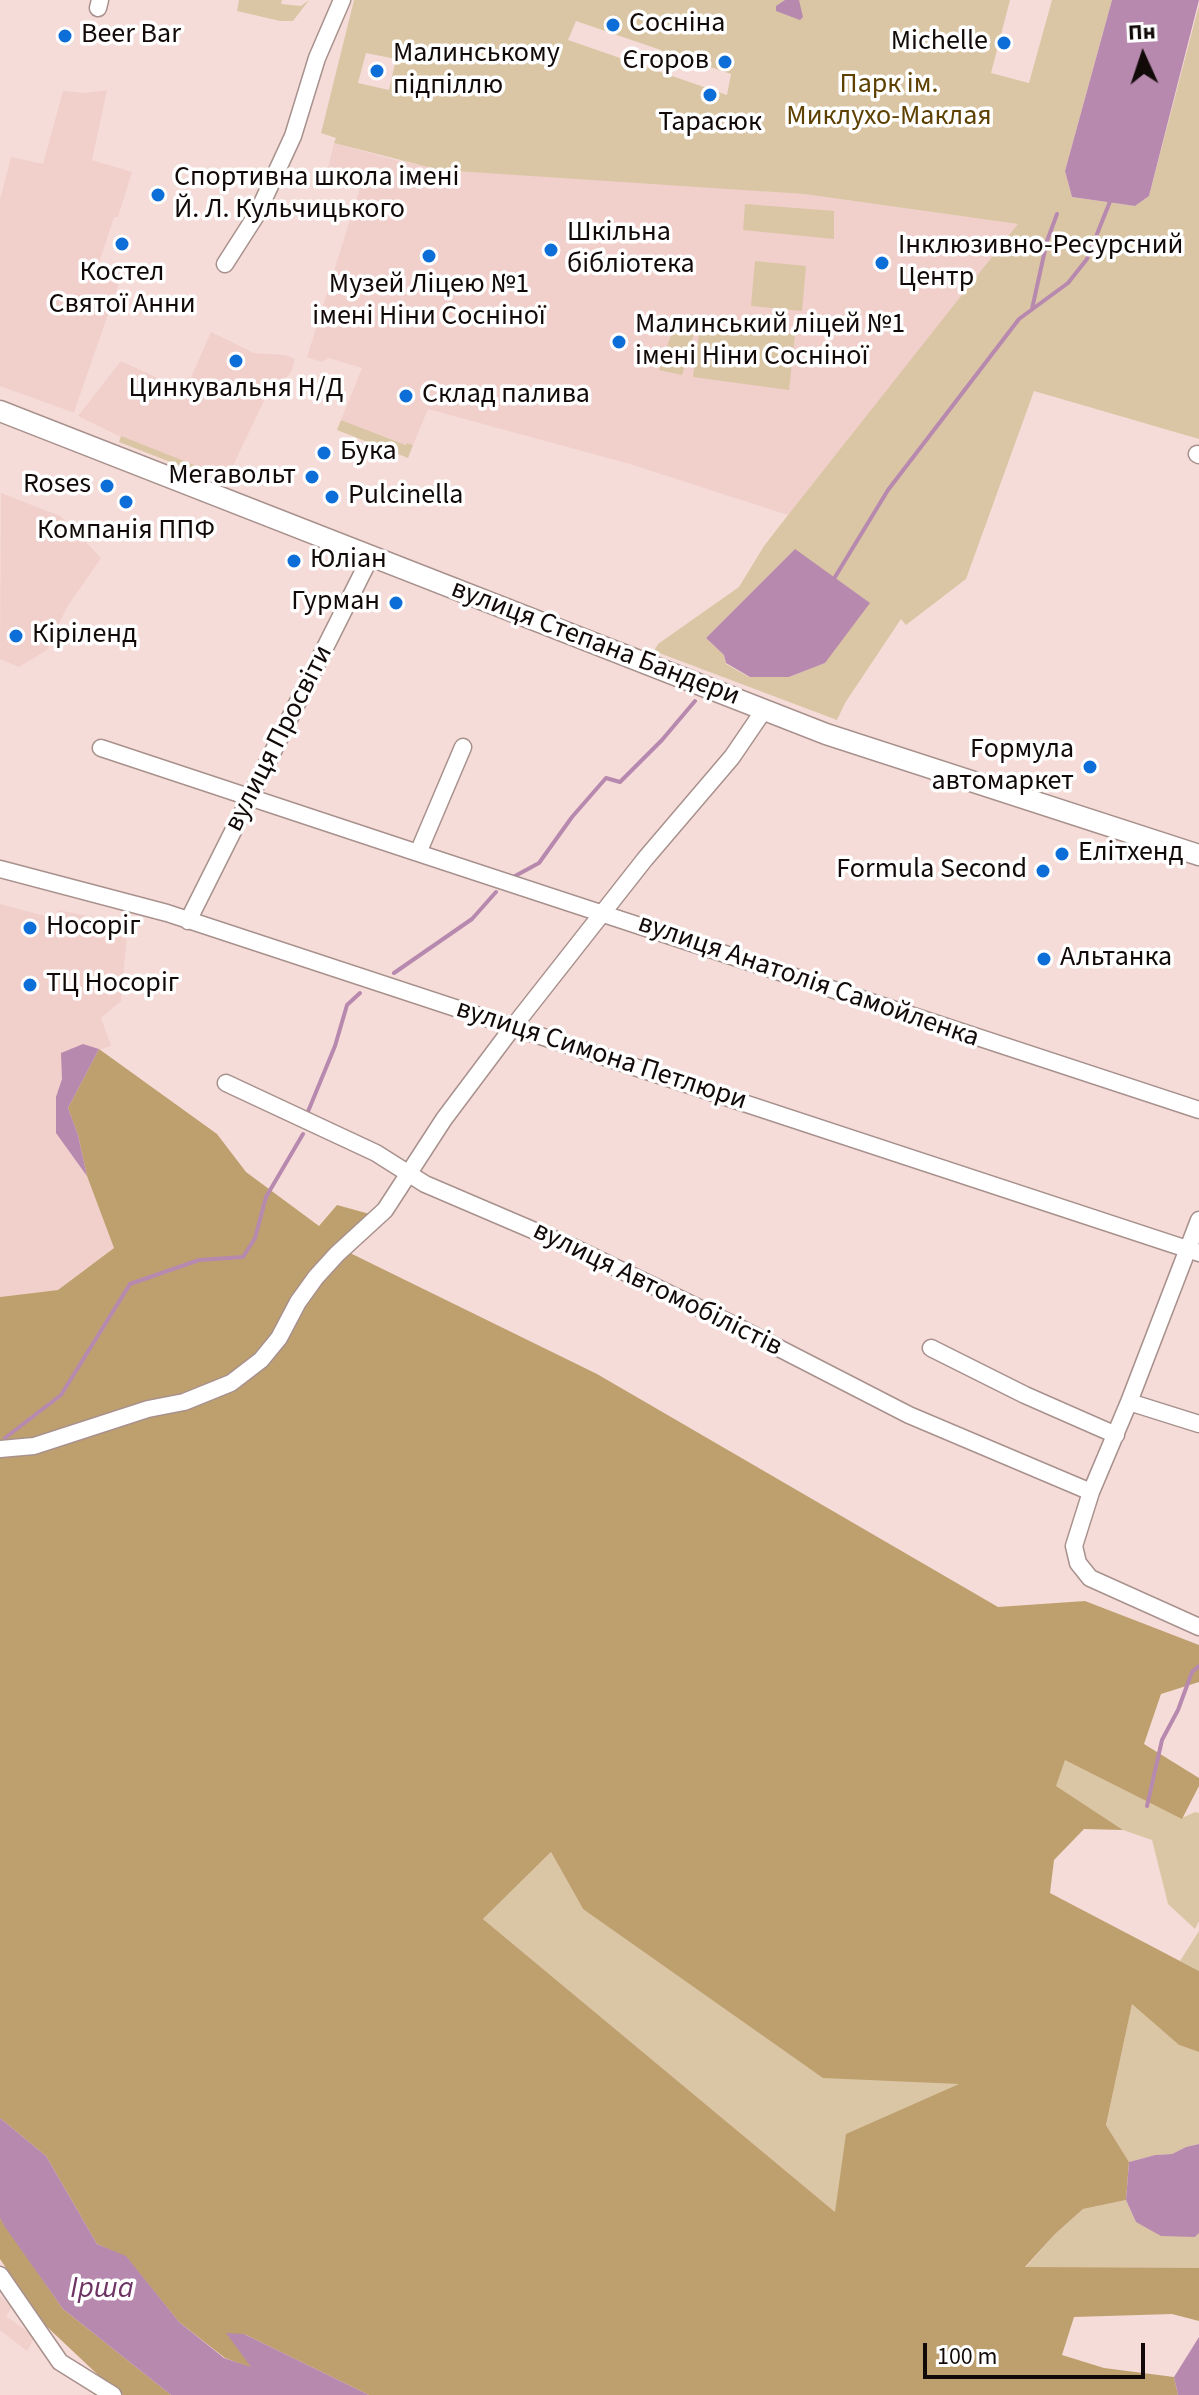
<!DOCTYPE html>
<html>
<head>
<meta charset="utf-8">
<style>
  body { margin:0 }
  #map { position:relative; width:1199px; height:2395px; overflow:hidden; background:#f5dcd8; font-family:"Source Sans 3",sans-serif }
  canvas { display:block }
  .north { position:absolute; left:1103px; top:16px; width:80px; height:80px; -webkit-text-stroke:6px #fff; paint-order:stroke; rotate:357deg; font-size:22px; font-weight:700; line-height:32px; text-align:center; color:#120a09 }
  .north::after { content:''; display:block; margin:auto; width:28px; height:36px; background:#120a09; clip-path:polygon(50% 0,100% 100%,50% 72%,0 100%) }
  .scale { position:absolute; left:923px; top:2343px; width:222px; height:36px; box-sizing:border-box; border:4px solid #120a09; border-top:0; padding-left:10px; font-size:24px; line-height:28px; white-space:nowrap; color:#120a09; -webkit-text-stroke:6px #fff; paint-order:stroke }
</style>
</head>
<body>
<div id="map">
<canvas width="1199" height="2395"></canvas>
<div class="north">Пн</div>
<div class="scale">100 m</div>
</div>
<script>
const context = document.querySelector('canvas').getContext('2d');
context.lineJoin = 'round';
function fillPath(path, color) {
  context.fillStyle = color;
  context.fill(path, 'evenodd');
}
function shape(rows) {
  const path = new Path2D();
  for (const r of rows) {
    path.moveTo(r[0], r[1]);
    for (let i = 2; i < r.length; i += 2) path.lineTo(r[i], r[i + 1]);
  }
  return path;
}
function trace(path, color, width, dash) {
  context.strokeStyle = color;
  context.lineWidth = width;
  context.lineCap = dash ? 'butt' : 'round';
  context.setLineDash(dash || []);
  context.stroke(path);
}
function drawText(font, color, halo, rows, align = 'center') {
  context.font = font + ' "Source Sans 3",sans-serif';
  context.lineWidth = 7;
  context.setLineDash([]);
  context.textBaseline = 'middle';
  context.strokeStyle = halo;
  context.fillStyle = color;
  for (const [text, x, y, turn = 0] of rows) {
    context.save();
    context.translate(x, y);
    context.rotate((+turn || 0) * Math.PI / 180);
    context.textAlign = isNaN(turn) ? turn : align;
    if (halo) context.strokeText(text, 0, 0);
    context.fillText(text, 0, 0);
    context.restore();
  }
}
fillPath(shape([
  [107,90,92,160,132,172,118,217,114,217,96,272,120,280,74,412,72,412,0,386,0,200,11,157,43,164,63,91,85,93],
  [334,143,395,160,453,171,502,172,804,194,1019,224,788,515,630,464,428,409,413,445,408,443,407,445,341,420,362,368,329,358,321,362,307,357,360,188,328,168],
  [211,332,254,353,285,355,295,359,291,372,279,387,272,384,227,478,117,435,78,416,121,361,185,391],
  [1,493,60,516,101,558,67,607,47,650,19,667,0,659],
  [0,904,56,919,58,910,128,924,121,1001,101,1018,111,1046,99,1050,78,1135,87,1176,114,1248,58,1290,0,1297],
  [0,2296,12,2307,6,2316,35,2337,27,2351,0,2330]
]), '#f1cfcb');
fillPath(shape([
  [239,0,282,0,281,4,301,6,309,0,293,21,280,21,237,11],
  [354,0,1010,0,991,73,1029,83,1052,0,1112,0,1065,171,1072,197,1135,206,1149,196,1199,5,1199,439,1034,391,966,579,906,625,901,619,845,703,837,720,654,651,658,644,739,587,764,546,788,515,1018,224,804,194,440,170,334,143,336,138,321,133],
  [576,21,731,74,727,95,568,40],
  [366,53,396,59,389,90,358,83],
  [795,549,825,663,789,677,749,677,726,664,724,655,706,638],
  [745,204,834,211,834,239,743,230],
  [755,261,806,266,802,311,751,306],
  [676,320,697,323,682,375,659,370],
  [700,326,795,334,789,390,693,377],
  [341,420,406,445,407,443,413,445,408,458,337,430],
  [121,436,227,478,224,483,119,442],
  [1065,1759,1182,1818,1195,1812,1199,1813,1199,1921,1195,1929,1168,1904,1152,1840,1123,1830,1055,1786],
  [551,1852,583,1909,961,2083,836,2213,483,1919],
  [1199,1931,1199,1971,1180,1961],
  [1132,2003,1179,2045,1199,2052,1199,2144,1186,2147,1172,2154,1155,2155,1129,2162,1106,2125],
  [1126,2200,1136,2222,1195,2237,1199,2233,1199,2268,1025,2268,1055,2234,1083,2209]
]), '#dac6a5');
fillPath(shape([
  [99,1049,217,1134,246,1172,319,1226,337,1205,377,1216,348,1252,597,1374,998,1607,1085,1601,1199,1645,1199,1682,1161,1694,1144,1744,1199,1778,1199,1786,1182,1819,1065,1760,1056,1786,1123,1830,1084,1829,1054,1860,1050,1893,1199,1971,1199,2052,1179,2045,1132,2004,1106,2125,1129,2162,1126,2200,1083,2209,1055,2234,1025,2267,1199,2268,1199,2321,1172,2314,1074,2317,1062,2355,1104,2368,1174,2377,1178,2395,369,2395,244,2334,252,2368,225,2358,179,2322,126,2257,97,2244,46,2156,0,2118,0,1297,58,1290,114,1248,87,1176,78,1135,68,1108],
  [551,1852,583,1909,823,2078,959,2084,846,2134,835,2212,483,1919],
  [0,2218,63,2309,171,2395,123,2395,113,2389,43,2323,0,2259]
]), '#bea06f');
fillPath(shape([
  [785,0,799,0,803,17,800,20,776,11,776,6],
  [1112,0,1199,0,1149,196,1135,206,1072,197,1065,171],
  [795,549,870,603,825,663,789,677,750,677,726,663,724,655,706,638],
  [83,1044,99,1049,68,1108,78,1135,87,1176,56,1133,56,1097,62,1079,61,1053],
  [0,2118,46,2156,97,2244,126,2256,179,2322,224,2358,251,2367,226,2333,244,2334,369,2395,171,2395,63,2309,5,2227,0,2218],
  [1199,2144,1199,2233,1195,2237,1161,2236,1136,2222,1126,2200,1129,2162,1155,2155,1172,2154,1186,2147],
  [1199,2337,1199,2395,1178,2395,1174,2377]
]), '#b889ae');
trace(shape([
  [1032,309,1047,241,1057,214],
  [832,582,888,490,1019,319,1068,283,1087,259,1111,199],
  [515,876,539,863,572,817,606,778,620,782,662,740,695,701],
  [394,973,472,919,496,892],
  [307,1114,335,1046,347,1005,360,993],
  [5,1438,61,1395,130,1284,199,1260,243,1257,255,1238,266,1197,303,1134],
  [1147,1806,1162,1740,1178,1710,1192,1672,1199,1666]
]), '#b889ae', 4);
const minor = shape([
  [98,8,100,0],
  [225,264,257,214,293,136,317,58,342,0],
  [1197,454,1199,455],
  [101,748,418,853,463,747],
  [418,853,1199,1110],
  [0,869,167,913,1199,1253],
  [188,921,371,556],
  [226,1083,376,1153,425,1184,577,1249,730,1323,909,1415,1091,1492],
  [1199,1220,1129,1402,1091,1492,1074,1546,1078,1563,1090,1578,1199,1627],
  [931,1348,1025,1395,1116,1435],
  [1129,1402,1199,1424],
  [0,1449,34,1446,148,1409,184,1402,231,1383,261,1360,279,1338,298,1302,316,1277,337,1254,385,1210,444,1119,513,1027,645,859,732,757,764,710],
  [0,2275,60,2362,113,2395]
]);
const tertiary = shape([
  [0,411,826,734,1199,855]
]);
trace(minor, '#a8918d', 19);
trace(tertiary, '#a8918d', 23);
trace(minor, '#fff', 16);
trace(tertiary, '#fff', 20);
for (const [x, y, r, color] of [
  [613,25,8,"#0e6ed7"],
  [65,36,8,"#0e6ed7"],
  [1004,43,8,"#0e6ed7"],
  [725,62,8,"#0e6ed7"],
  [377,71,8,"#0e6ed7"],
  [710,95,8,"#0e6ed7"],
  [158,195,8,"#0e6ed7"],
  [122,244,8,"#0e6ed7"],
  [551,250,8,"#0e6ed7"],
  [429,256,8,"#0e6ed7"],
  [882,263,8,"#0e6ed7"],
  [619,342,8,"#0e6ed7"],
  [236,361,8,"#0e6ed7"],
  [406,396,8,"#0e6ed7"],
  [324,453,8,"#0e6ed7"],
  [312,477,8,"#0e6ed7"],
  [107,486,8,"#0e6ed7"],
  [332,497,8,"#0e6ed7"],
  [126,502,8,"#0e6ed7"],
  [294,561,8,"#0e6ed7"],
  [396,603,8,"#0e6ed7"],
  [16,636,8,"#0e6ed7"],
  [1090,767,8,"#0e6ed7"],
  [1062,854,8,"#0e6ed7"],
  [1043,871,8,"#0e6ed7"],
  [30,928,8,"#0e6ed7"],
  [1044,959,8,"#0e6ed7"],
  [30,985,8,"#0e6ed7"]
]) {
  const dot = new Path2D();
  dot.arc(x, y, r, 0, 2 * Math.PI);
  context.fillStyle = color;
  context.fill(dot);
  trace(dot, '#fff', 3);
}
drawText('28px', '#120a09', '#fff', [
  ["Сосніна",629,25],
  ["Beer Bar",81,36],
  ["Michelle",988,43,"right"],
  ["Малинському",393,55],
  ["підпіллю",393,87],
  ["Єгоров",709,62,"right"],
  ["Тарасюк",710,124,"center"],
  ["Спортивна школа імені",174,179],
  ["Й. Л. Кульчицького",174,211],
  ["Шкільна",567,234],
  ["бібліотека",567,266],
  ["Інклюзивно-Ресурсний",898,247],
  ["Центр",898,279],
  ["Костел",122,274,"center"],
  ["Святої Анни",122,306,"center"],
  ["Музей Ліцею №1",429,286,"center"],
  ["імені Ніни Сосніної",429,318,"center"],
  ["Малинський ліцей №1",635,326],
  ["імені Ніни Сосніної",635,358],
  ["Цинкувальня Н/Д",236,390,"center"],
  ["Склад палива",422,396],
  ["Бука",340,453],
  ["Мегавольт",296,477,"right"],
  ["Roses",91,486,"right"],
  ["Pulcinella",348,497],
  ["Компанія ППФ",126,532,"center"],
  ["Юліан",310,561],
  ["Гурман",380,603,"right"],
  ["Кіріленд",32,636],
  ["Fормула",1074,751,"right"],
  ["автомаркет",1074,783,"right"],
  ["Елітхенд",1078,854],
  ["Formula Second",1027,871,"right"],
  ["Носоріг",46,928],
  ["Альтанка",1060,959],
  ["ТЦ Носоріг",46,985]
], 'left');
drawText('28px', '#5e4000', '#fff', [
  ["Парк ім.",889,86],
  ["Миклухо-Маклая",889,118]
]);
drawText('28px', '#120a09', '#fff', [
  ["вулиця Степана Бандери",595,644,21],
  ["вулиця Просвіти",280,739,-63],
  ["вулиця Анатолія Самойленка",808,982,19],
  ["вулиця Симона Петлюри",601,1056,18],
  ["вулиця Автомобілістів",657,1290,26]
]);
drawText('italic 30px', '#6e3464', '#fff', [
  ["Ірша",102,2290]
]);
</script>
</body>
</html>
